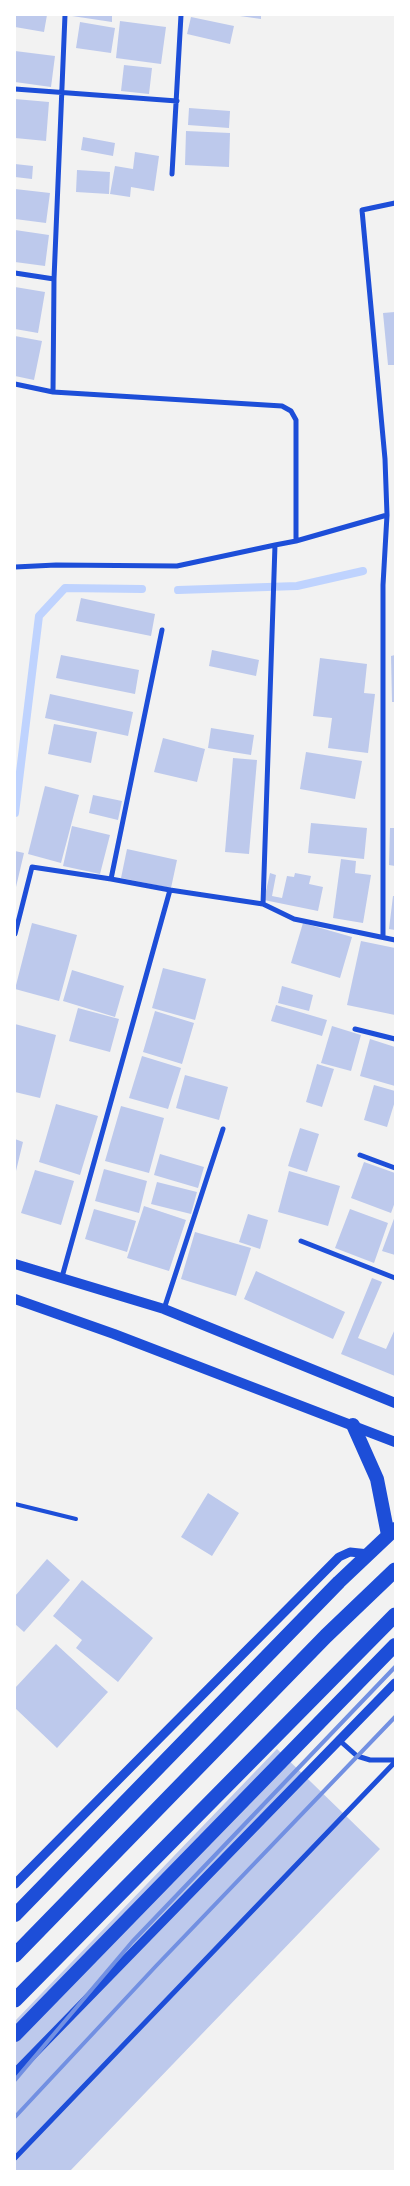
<!DOCTYPE html>
<html>
<head>
<meta charset="utf-8">
<style>
  body { margin:0 }
  #map { position:relative; width:410px; height:2186px; overflow:hidden; background:#f2f2f2; font-family:Helvetica,sans-serif }
  canvas { display:block }
  .frame { position:absolute; inset:0; border:16px solid #fff; pointer-events:none }
</style>
</head>
<body>
<div id="map">
<canvas width="410" height="2186"></canvas>
<div class="frame"></div>
</div>
<script>
const context = document.querySelector('canvas').getContext('2d');
context.lineJoin = 'round';
function shape(rows) {
  const path = new Path2D();
  for (const r of rows) {
    path.moveTo(r[0], r[1]);
    for (let i = 2; i < r.length; i += 2) path.lineTo(r[i], r[i + 1]);
  }
  return path;
}
function trace(path, color, width, dash) {
  context.strokeStyle = color;
  context.lineWidth = width;
  context.lineCap = dash ? 'butt' : 'round';
  context.setLineDash(dash || []);
  context.stroke(path);
}
function fillPath(path, color) {
  context.fillStyle = color;
  context.fill(path, 'evenodd');
}
trace(shape([
  [178,590,297,586,363,571],
  [15,813,39,616,65,588,142,589]
]), '#bfd3fe', 8);
fillPath(shape([
  [15,15,47,15,44,32,15,27],
  [72,15,112,15,112,22,72,16],
  [233,15,261,15,261,19],
  [191,17,234,26,230,44,187,34],
  [120,21,166,27,161,64,116,58],
  [80,22,115,28,111,53,76,48],
  [15,51,55,56,51,87,15,82],
  [124,65,152,68,149,94,121,91],
  [15,99,49,102,46,141,15,138],
  [189,108,230,111,229,128,188,125],
  [186,131,230,133,229,167,185,165],
  [83,137,115,143,113,156,81,150],
  [135,152,159,156,154,191,131,187,130,197,110,194,115,166,133,169],
  [15,164,33,166,32,179,15,177],
  [77,170,110,172,109,194,76,192],
  [15,189,50,193,46,223,15,219],
  [15,230,49,235,45,266,15,262],
  [15,287,45,292,38,333,15,329],
  [395,312,395,365,388,365,383,313],
  [15,336,42,341,34,380,15,376],
  [81,598,155,614,151,636,76,621],
  [212,650,259,660,256,676,209,666],
  [61,655,139,670,135,694,56,678],
  [395,655,395,702,392,702,391,656],
  [320,658,367,664,364,693,375,694,368,753,328,748,332,718,313,716],
  [50,694,133,712,128,736,45,718],
  [54,724,97,732,91,763,48,754],
  [211,728,254,735,251,755,208,748],
  [163,738,205,749,197,782,154,772],
  [306,752,362,761,355,799,300,789],
  [233,758,257,760,249,854,225,852],
  [45,786,79,795,61,863,28,854],
  [93,795,122,801,118,820,89,813],
  [311,823,367,828,364,859,308,853],
  [72,826,110,835,100,874,63,866],
  [390,828,395,828,395,866,389,865],
  [127,849,177,860,171,888,121,878],
  [15,851,24,853,16,887,15,887],
  [341,859,356,861,355,873,371,875,363,923,333,918],
  [270,873,276,875,272,896,282,898,287,876,294,877,295,873,311,876,309,884,323,887,318,911,264,900],
  [393,896,395,896,395,930,389,929],
  [32,923,77,935,59,1001,15,989],
  [303,923,352,937,340,978,291,963],
  [361,941,395,948,395,1015,347,1005],
  [163,968,206,979,195,1020,152,1008],
  [72,970,124,986,115,1017,63,1001],
  [282,986,313,995,309,1011,278,1003],
  [276,1005,327,1020,322,1036,271,1021],
  [78,1008,119,1019,110,1052,69,1041],
  [155,1011,194,1023,182,1064,143,1052],
  [15,1024,56,1035,40,1098,15,1092],
  [332,1026,361,1035,351,1071,321,1063],
  [370,1039,395,1047,395,1086,360,1076],
  [142,1056,181,1068,168,1109,129,1098],
  [317,1064,334,1069,322,1107,306,1102],
  [185,1075,228,1087,219,1120,176,1108],
  [374,1085,395,1091,395,1101,387,1127,364,1120],
  [56,1104,98,1116,80,1175,39,1162],
  [121,1106,164,1118,149,1173,105,1161],
  [300,1128,319,1134,307,1172,288,1166],
  [15,1139,23,1142,16,1171,15,1170],
  [160,1154,204,1167,198,1188,154,1175],
  [364,1162,395,1173,395,1202,391,1213,351,1198],
  [104,1169,147,1181,139,1213,95,1201],
  [35,1170,74,1181,61,1225,21,1213],
  [289,1171,340,1186,328,1226,278,1212],
  [157,1182,197,1192,191,1214,151,1204],
  [144,1206,186,1220,169,1271,127,1258],
  [94,1209,136,1221,127,1252,85,1239],
  [350,1209,388,1223,374,1263,335,1248],
  [248,1214,268,1220,260,1249,239,1242],
  [395,1216,395,1255,382,1251],
  [195,1232,251,1248,236,1296,181,1279],
  [256,1271,345,1312,333,1339,244,1299],
  [372,1278,382,1282,358,1338,386,1349,395,1329,395,1376,341,1354],
  [208,1493,239,1513,212,1556,181,1537],
  [47,1559,70,1580,24,1632,15,1624,15,1596],
  [82,1580,153,1638,118,1682,76,1648,82,1640,53,1616],
  [56,1644,108,1692,57,1748,15,1708,15,1688],
  [277,1749,380,1849,70,2171,15,2171,15,2021]
]), '#bdc9ec');
trace(shape([
  [15,1504,76,1519]
]), '#1d4ed8', 4);
trace(shape([
  [15,89,177,101],
  [172,174,181,15],
  [15,273,54,279],
  [15,384,53,392,54,279,65,15],
  [53,392,282,406,291,411,296,420,296,541],
  [15,567,56,565,177,566,275,545],
  [111,879,170,890],
  [263,904,275,545,296,541,387,515],
  [15,934,32,867,111,879,162,630],
  [383,937,383,585,387,515,385,459,362,210,395,203],
  [355,1029,395,1039],
  [360,1155,395,1168],
  [301,1241,395,1278],
  [62,1277,170,890,263,904,294,919,395,940],
  [164,1309,223,1129],
  [339,1740,357,1756,370,1760,395,1760],
  [15,2158,395,1762]
]), '#1d4ed8', 5);
trace(shape([
  [15,1884,339,1557,350,1552,369,1554],
  [15,2073,395,1683]
]), '#1d4ed8', 9);
trace(shape([
  [15,1264,164,1309,395,1403],
  [15,1299,114,1334,395,1442]
]), '#1d4ed8', 10);
trace(shape([
  [353,1425,377,1479,388,1535],
  [15,1915,339,1582,395,1529],
  [15,2035,395,1645]
]), '#1d4ed8', 14);
trace(shape([
  [15,1955,326,1636,395,1570],
  [15,2000,395,1615]
]), '#1d4ed8', 15);
trace(shape([
  [15,2080,132,1942,395,1667],
  [15,2117,156,1966,395,1717]
]), '#7290e2', 4);
</script>
</body>
</html>
